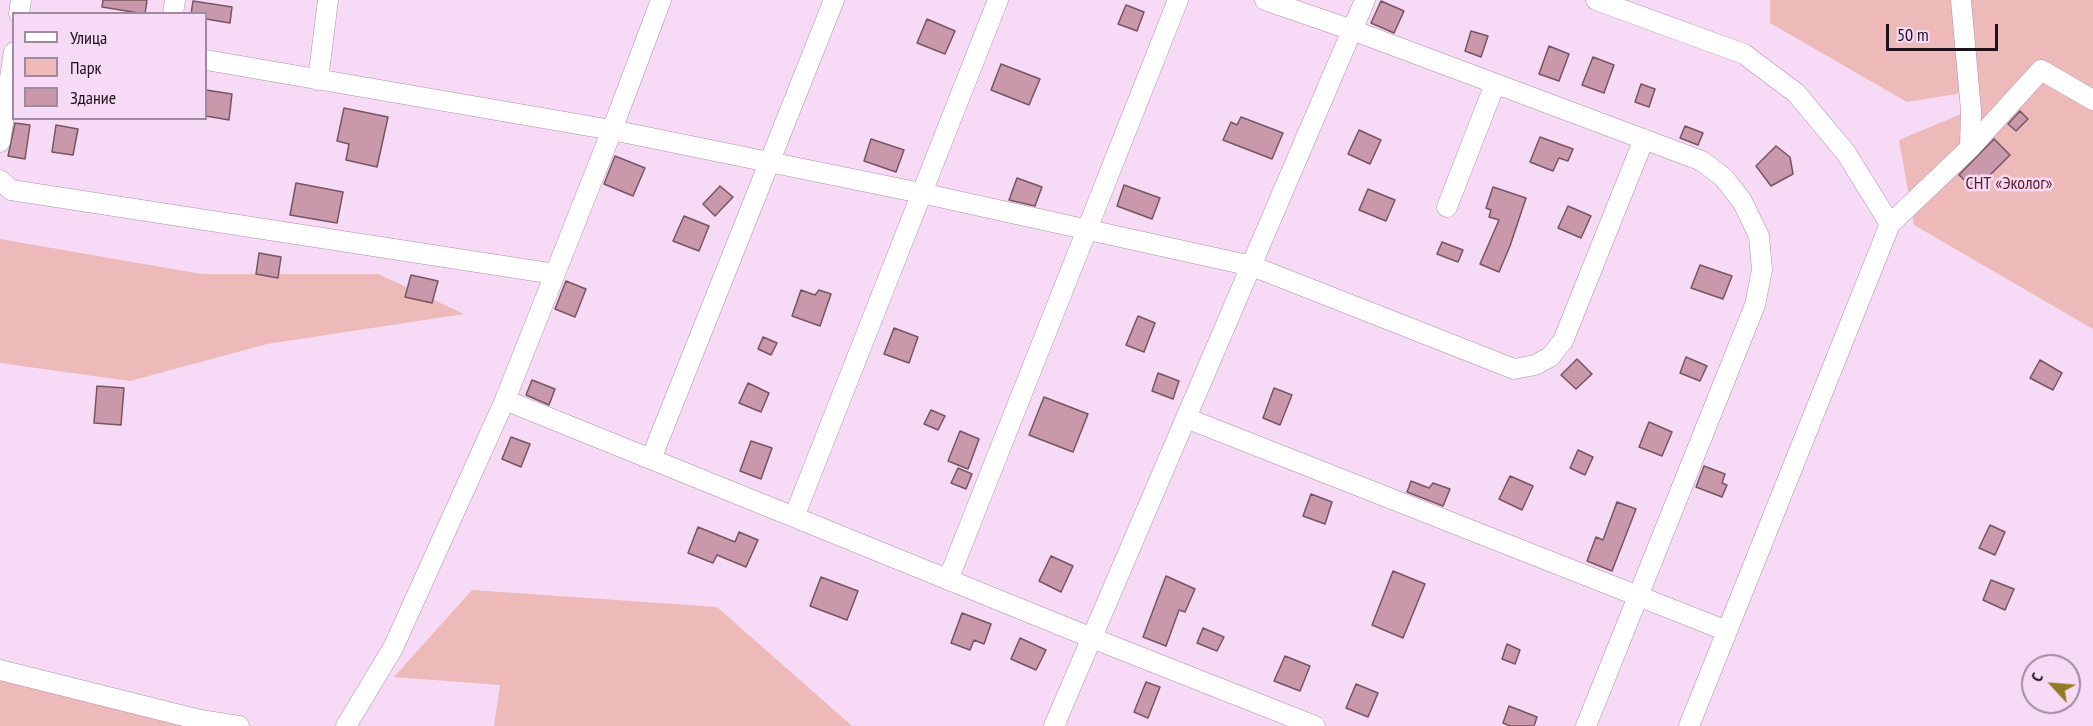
<!DOCTYPE html>
<html>
<head>
<meta charset="utf-8">
<style>
  body { margin:0 }
  #map { position:relative; width:2093px; height:726px; overflow:hidden; background:#f7daf5; font-family:"PT Sans Narrow",sans-serif }
  canvas { display:block }
  .legend { position:absolute; left:12px; top:12px; width:195px; height:108px; box-sizing:border-box; background:#f7daf5; border:2px solid #9f8a9e; margin:0; padding:8px 10px; list-style:none; font-size:18px; color:#1c131c }
  .legend li { display:flex; align-items:center; gap:12px; height:30px }
  .legend b { width:30px; border:2px solid #9f8a9e }
  .north { position:absolute; left:2021px; top:654px; width:60px; height:60px; box-sizing:border-box; background:#f7daf5; border:2px solid #9f8a9e; border-radius:50%; rotate:296deg; font-size:16px; font-weight:700; line-height:24px; text-align:center; color:#1c131c }
  .north::after { content:''; display:block; margin:auto; width:21px; height:27px; background:#907d23; clip-path:polygon(50% 0,100% 100%,50% 72%,0 100%) }
  .scale { position:absolute; left:1886px; top:24px; width:112px; height:27px; box-sizing:border-box; border:3px solid #1c131c; border-top:0; padding-left:8px; font-size:18px; line-height:21px; white-space:nowrap; color:#1c131c; -webkit-text-stroke:4px #f7daf5; paint-order:stroke }
</style>
</head>
<body>
<div id="map">
<canvas width="2093" height="726"></canvas>
<ul class="legend">
<li><b style="height:8px;background:#fff"></b>Улица</li>
<li><b style="height:16px;background:#edbab9"></b>Парк</li>
<li><b style="height:16px;background:#c998ab"></b>Здание</li>
</ul>
<div class="north">С</div>
<div class="scale">50 m</div>
</div>
<script>
const context = document.querySelector('canvas').getContext('2d');
context.lineJoin = 'round';
function fillPath(path, color) {
  context.fillStyle = color;
  context.fill(path, 'evenodd');
}
function shape(rows) {
  const path = new Path2D();
  for (const r of rows) {
    path.moveTo(r[0], r[1]);
    for (let i = 2; i < r.length; i += 2) path.lineTo(r[i], r[i + 1]);
  }
  return path;
}
function trace(path, color, width, dash) {
  context.strokeStyle = color;
  context.lineWidth = width;
  context.lineCap = dash ? 'butt' : 'round';
  context.setLineDash(dash || []);
  context.stroke(path);
}
function drawText(font, color, halo, rows, align = 'center') {
  context.font = font + ' "PT Sans Narrow",sans-serif';
  context.lineWidth = 5;
  context.setLineDash([]);
  context.textBaseline = 'middle';
  context.strokeStyle = halo;
  context.fillStyle = color;
  for (const [text, x, y, turn = 0] of rows) {
    context.save();
    context.translate(x, y);
    context.rotate((+turn || 0) * Math.PI / 180);
    context.textAlign = isNaN(turn) ? turn : align;
    if (halo) context.strokeText(text, 0, 0);
    context.fillText(text, 0, 0);
    context.restore();
  }
}
fillPath(shape([
  [1770,0,2093,0,2093,329,1914,225,1899,140,1971,110,1969,92,1907,102,1770,23],
  [0,239,201,274,378,274,464,314,267,344,130,381,0,363],
  [472,590,717,607,852,726,494,726,500,685,394,677],
  [0,674,252,726,0,726]
]), '#edbab9');
const building = shape([
  [103,0,147,0,145,14,102,7,103,0],
  [193,1,232,7,230,23,206,19,206,14,191,14,193,1],
  [1381,1,1404,11,1394,33,1371,23,1381,1],
  [1126,5,1144,12,1137,31,1118,24,1126,5],
  [927,19,955,31,945,54,917,43,927,19],
  [1471,31,1488,36,1481,57,1465,51,1471,31],
  [1549,46,1569,54,1559,81,1539,74,1549,46],
  [1593,57,1614,65,1604,93,1582,85,1593,57],
  [1001,64,1040,79,1029,105,991,90,1001,64],
  [1641,84,1655,89,1649,107,1635,102,1641,84],
  [206,90,232,94,229,120,206,116,206,90],
  [344,108,388,117,377,167,346,160,349,144,337,141,344,108],
  [2020,111,2028,119,2016,131,2008,124,2020,111],
  [1241,117,1283,133,1272,159,1223,140,1231,122,1237,125,1241,117],
  [15,123,30,125,25,159,8,156,15,123],
  [56,125,78,129,73,155,52,152,56,125],
  [1685,126,1703,133,1698,145,1680,138,1685,126],
  [1359,130,1381,140,1370,164,1348,154,1359,130],
  [1540,137,1573,149,1568,161,1559,158,1553,171,1530,162,1540,137],
  [871,139,904,150,896,172,864,161,871,139],
  [1994,139,2010,155,1975,190,1959,175,1994,139],
  [1776,146,1790,157,1793,174,1771,186,1756,166,1776,146],
  [615,156,645,168,633,196,604,184,615,156],
  [1017,178,1042,187,1035,206,1009,200,1017,178],
  [296,183,343,192,337,223,290,215,296,183],
  [1124,185,1160,198,1152,219,1117,206,1124,185],
  [720,186,733,197,715,216,703,204,720,186],
  [1493,187,1526,198,1510,246,1499,272,1480,264,1499,220,1489,217,1491,210,1486,208,1493,187],
  [1368,189,1395,200,1386,221,1359,210,1368,189],
  [1568,206,1591,216,1581,238,1558,228,1568,206],
  [684,216,709,226,699,251,673,241,684,216],
  [1442,242,1463,250,1458,262,1437,254,1442,242],
  [259,253,281,257,278,278,256,274,259,253],
  [1700,265,1732,276,1723,299,1691,288,1700,265],
  [411,275,438,281,432,303,405,297,411,275],
  [566,281,586,289,575,317,555,309,566,281],
  [801,290,815,295,819,290,831,294,820,326,792,316,801,290],
  [1138,316,1155,323,1144,352,1126,345,1138,316],
  [894,328,918,337,909,363,884,354,894,328],
  [763,337,777,343,771,355,758,349,763,337],
  [1686,357,1707,366,1700,381,1680,373,1686,357],
  [1577,359,1592,374,1576,389,1561,375,1577,359],
  [2040,360,2062,373,2053,390,2030,378,2040,360],
  [1158,373,1179,381,1173,399,1152,391,1158,373],
  [532,380,555,389,549,405,526,395,532,380],
  [748,383,769,393,761,412,739,403,748,383],
  [97,386,124,388,121,425,94,423,97,386],
  [1274,388,1292,395,1280,425,1263,418,1274,388],
  [1044,397,1088,414,1073,452,1029,435,1044,397],
  [931,410,945,416,938,430,924,424,931,410],
  [1649,422,1672,432,1662,456,1639,447,1649,422],
  [960,431,979,439,968,469,948,461,960,431],
  [511,437,530,444,521,467,502,459,511,437],
  [751,441,772,448,761,479,740,471,751,441],
  [1578,450,1593,457,1585,475,1570,468,1578,450],
  [1704,466,1725,474,1722,483,1727,485,1722,497,1696,487,1704,466],
  [958,468,972,474,966,489,951,483,958,468],
  [1510,476,1533,486,1522,510,1499,499,1510,476],
  [1411,481,1429,488,1433,483,1450,489,1443,506,1407,492,1411,481],
  [1311,494,1332,502,1325,524,1303,516,1311,494],
  [1617,502,1636,509,1612,571,1587,561,1596,537,1603,540,1617,502],
  [1990,525,2005,532,1995,555,1979,548,1990,525],
  [698,527,735,542,739,532,758,540,746,567,717,555,713,563,688,553,698,527],
  [1051,556,1073,566,1061,592,1039,581,1051,556],
  [1393,571,1425,584,1403,638,1372,625,1393,571],
  [1166,576,1195,589,1185,612,1179,610,1166,646,1143,637,1166,576],
  [821,577,858,591,847,620,810,606,821,577],
  [1991,580,2014,589,2005,610,1983,600,1991,580],
  [962,613,991,624,984,644,974,640,970,650,951,643,962,613],
  [1203,628,1224,637,1217,651,1197,643,1203,628],
  [1020,638,1046,650,1036,670,1011,659,1020,638],
  [1507,644,1520,650,1515,664,1502,659,1507,644],
  [1285,656,1310,666,1300,691,1274,681,1285,656],
  [1146,682,1160,687,1148,718,1134,712,1146,682],
  [1356,684,1378,693,1368,717,1346,708,1356,684],
  [1509,706,1537,717,1534,726,1510,726,1503,723,1509,706]
]);
fillPath(building, '#c998ab');
trace(building, '#765562', 1.5);
const minor = shape([
  [998,0,794,517,1092,638,1315,726],
  [1265,0,1352,30,1702,161,1724,178,1742,201,1759,236,1762,270,1755,305,1586,726],
  [1596,0,1744,54,1796,93,1846,153,1890,224,1689,726],
  [1961,0,1971,110,1970,148],
  [19,14,21,0],
  [173,14,175,0],
  [206,60,612,130,661,0],
  [318,80,328,0],
  [0,142,14,52],
  [0,180,11,190,555,274],
  [1447,207,1495,84],
  [1890,224,1970,148,2041,70,2093,100],
  [505,400,794,517],
  [1186,418,1727,631],
  [651,459,834,0],
  [948,580,1178,0],
  [0,670,200,720,239,726],
  [346,726,393,648,505,400,612,130,921,193,1252,266,1514,369,1535,365,1550,357,1563,341,1644,139],
  [1054,726,1365,0]
]);
trace(minor, '#ac91ab', 21);
trace(minor, '#fff', 20);
drawText('18px', '#5d1d22', '#f7daf5', [
  ["СНТ «Эколог»",2009,184]
]);
</script>
</body>
</html>
